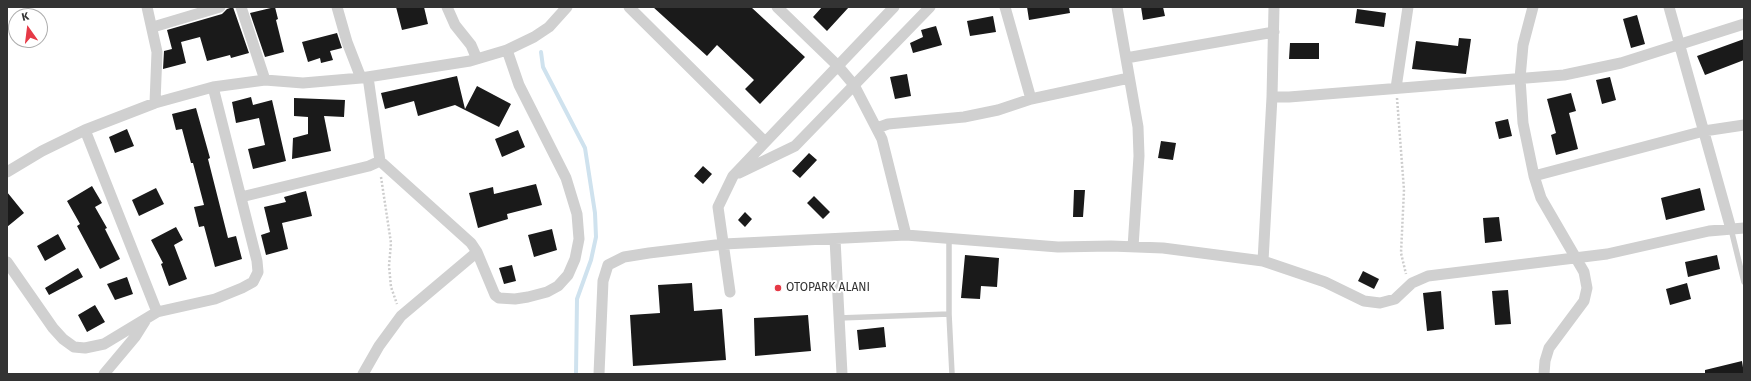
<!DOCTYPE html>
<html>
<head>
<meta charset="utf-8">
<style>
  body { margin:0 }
  #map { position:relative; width:1751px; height:381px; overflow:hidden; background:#fff; font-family:"Fira Sans",sans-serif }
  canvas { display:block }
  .frame { position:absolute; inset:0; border:8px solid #333; pointer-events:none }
  .north { position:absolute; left:8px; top:8px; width:40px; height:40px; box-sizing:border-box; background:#fff; border:1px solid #adadad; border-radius:50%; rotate:346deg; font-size:11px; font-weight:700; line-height:16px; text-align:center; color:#333 }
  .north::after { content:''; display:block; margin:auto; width:14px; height:18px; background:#e63946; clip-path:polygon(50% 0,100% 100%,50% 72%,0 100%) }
</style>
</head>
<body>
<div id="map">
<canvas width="1751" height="381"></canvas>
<div class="frame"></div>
<div class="north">K</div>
</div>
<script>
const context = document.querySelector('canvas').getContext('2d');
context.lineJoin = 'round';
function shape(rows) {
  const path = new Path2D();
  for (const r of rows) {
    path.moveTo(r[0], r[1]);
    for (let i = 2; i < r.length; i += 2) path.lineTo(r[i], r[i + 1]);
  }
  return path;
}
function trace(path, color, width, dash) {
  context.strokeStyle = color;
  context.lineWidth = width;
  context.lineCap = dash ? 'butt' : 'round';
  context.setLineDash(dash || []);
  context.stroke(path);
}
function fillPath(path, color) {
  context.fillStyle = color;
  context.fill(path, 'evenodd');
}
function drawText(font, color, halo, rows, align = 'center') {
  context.font = font + ' "Fira Sans",sans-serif';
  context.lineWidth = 4;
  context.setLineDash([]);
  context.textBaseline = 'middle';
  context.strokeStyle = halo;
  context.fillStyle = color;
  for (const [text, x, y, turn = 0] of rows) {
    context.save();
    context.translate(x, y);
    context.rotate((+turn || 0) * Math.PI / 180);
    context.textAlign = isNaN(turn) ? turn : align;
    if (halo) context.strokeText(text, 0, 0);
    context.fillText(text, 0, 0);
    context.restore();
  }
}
trace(shape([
  [541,52,543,67,585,148,595,213,596,237,591,260,577,299,576,374]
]), '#cfe2ee', 4);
fillPath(shape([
  [233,7,249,53,231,58,230,55,207,61,200,37,181,42,186,63,163,69,164,51,172,49,167,30,222,14,227,9],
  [275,7,278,19,276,20,284,52,265,57,250,13],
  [396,7,424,7,428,24,402,30],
  [653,7,751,7,805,57,760,104,745,89,754,80,717,45,707,56],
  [822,7,849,7,827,31,813,17],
  [1027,7,1069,7,1070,13,1029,20],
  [1141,7,1163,7,1165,16,1143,20],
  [1357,9,1386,13,1384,27,1355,23],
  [1637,15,1645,44,1631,48,1623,19],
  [993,16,996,32,970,36,967,21],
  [936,26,942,45,913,53,910,43,923,37,921,30],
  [337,33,342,48,330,51,333,60,321,63,320,58,308,62,302,42],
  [1459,38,1471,39,1466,74,1412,69,1416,41,1458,46],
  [1744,39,1744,60,1705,75,1697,56],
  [1290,43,1319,43,1319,59,1289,59],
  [907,74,911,96,895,99,890,77],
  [457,76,465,109,477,86,511,104,499,127,455,105,418,116,414,101,385,109,381,93],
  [1610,77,1616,100,1602,104,1596,80],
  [1571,93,1576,111,1569,113,1578,149,1556,155,1551,135,1556,133,1547,99],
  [251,97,253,105,272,100,286,161,253,169,248,149,265,145,259,118,236,123,232,102],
  [294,98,345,100,344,117,324,116,331,151,292,159,293,138,308,134,308,117,294,116],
  [196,108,210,158,208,159,228,238,236,236,242,259,215,267,204,226,199,227,194,207,204,205,193,163,191,163,182,129,176,130,172,114],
  [1508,119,1512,136,1499,139,1495,122],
  [127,129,134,146,115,153,109,137],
  [518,130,525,147,502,157,495,139],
  [1161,141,1176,143,1173,160,1158,158],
  [809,153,817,160,800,178,792,171],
  [703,166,712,174,703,184,694,176],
  [536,184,542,205,507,214,508,219,478,228,469,193,493,187,494,194],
  [92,186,102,203,95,207,107,228,105,229,120,259,100,269,77,226,80,224,67,201],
  [156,188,164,204,139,216,132,200],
  [1700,188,1705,210,1666,220,1661,198],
  [1074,190,1085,190,1083,217,1073,217],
  [306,191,312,216,282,223,288,249,266,255,261,235,270,232,264,207,286,202,284,197],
  [7,192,24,213,7,227],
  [814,196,830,212,823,219,807,203],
  [745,212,752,219,745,227,738,220],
  [1499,217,1502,241,1485,243,1483,218],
  [176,227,183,240,174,245,187,279,169,286,161,264,163,263,151,240],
  [552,229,557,250,534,257,528,235],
  [58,234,66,249,45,261,37,246],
  [965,255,999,258,997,287,981,286,980,299,961,298],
  [1717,255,1720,269,1688,277,1685,262],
  [512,265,516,281,504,284,499,268],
  [78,268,83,277,49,295,45,288],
  [1363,271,1379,279,1374,289,1358,281],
  [127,277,133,294,115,300,107,284],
  [692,283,694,311,722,309,726,360,633,366,630,315,660,313,658,285],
  [1687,283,1691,299,1670,305,1666,289],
  [1508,290,1511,324,1495,325,1492,291],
  [1441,291,1444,329,1427,331,1423,293],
  [95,305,105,322,87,332,78,315],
  [808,315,811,351,755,356,754,318],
  [884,327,886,347,859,350,857,330],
  [1742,361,1744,374,1705,374,1705,370]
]), '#1a1a1a');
trace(shape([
  [1397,98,1404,190,1401,253,1406,274],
  [381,177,391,243,389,266,391,287,397,304]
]), '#cdcdcd', 2.5, [2, 2]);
trace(shape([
  [1731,229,1744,282],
  [949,239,949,314,952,374],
  [839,318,949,314]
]), '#d0d0d0', 5.5);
trace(shape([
  [147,7,157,52,155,103],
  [241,7,265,80],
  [337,7,347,42,361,78],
  [447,7,455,25,471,45,477,59],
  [629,7,765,142],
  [777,7,838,66,854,85,882,139,906,235],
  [1005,7,1031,99],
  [1117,7,1138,127,1139,156,1133,247],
  [1274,7,1272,97,1289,97,1564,75,1621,63,1744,24],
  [1533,7,1523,45,1520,78,1523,123,1534,176,1541,198,1584,272,1587,288,1584,301,1549,348,1545,361,1544,374],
  [1669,7,1731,229],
  [153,27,220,7],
  [1126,58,1274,32],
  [1396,88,1408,7],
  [877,128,888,124,964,117,998,110,1031,99,1129,78],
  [85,130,157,312],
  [380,161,471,243,477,252,495,295,499,298,515,299,528,297,547,292,558,286,568,275,575,259,579,239,577,214,566,178,519,85,507,50],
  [7,172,42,151,85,130,155,103,213,87,265,80,303,83,361,78,470,61,507,50,534,37,549,27,567,7],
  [739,173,795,146,930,7],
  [1534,176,1704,131,1744,125],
  [241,197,369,166,380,161,368,77],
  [835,239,842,374],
  [1263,261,1272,97],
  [7,262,53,328,63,339,74,347,85,348,104,344,157,312,215,299,242,288,253,282,258,272,257,261,213,87],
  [730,292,718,207,733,176,894,7],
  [104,374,135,337,145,321],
  [363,374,379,346,401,316,477,252],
  [599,374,603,281,608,265,624,257,649,253,724,244,906,235,1058,247,1111,246,1163,248,1263,261,1325,282,1364,301,1380,303,1395,299,1412,283,1428,276,1607,254,1709,231,1744,228]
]), '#d0d0d0', 11);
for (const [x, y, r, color] of [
  [778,288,4,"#e63946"]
]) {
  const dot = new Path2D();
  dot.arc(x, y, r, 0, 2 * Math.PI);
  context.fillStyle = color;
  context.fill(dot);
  trace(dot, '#fff', 1.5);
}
drawText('12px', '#333', '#fff', [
  ["OTOPARK ALANI",786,288]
], 'left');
</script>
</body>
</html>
